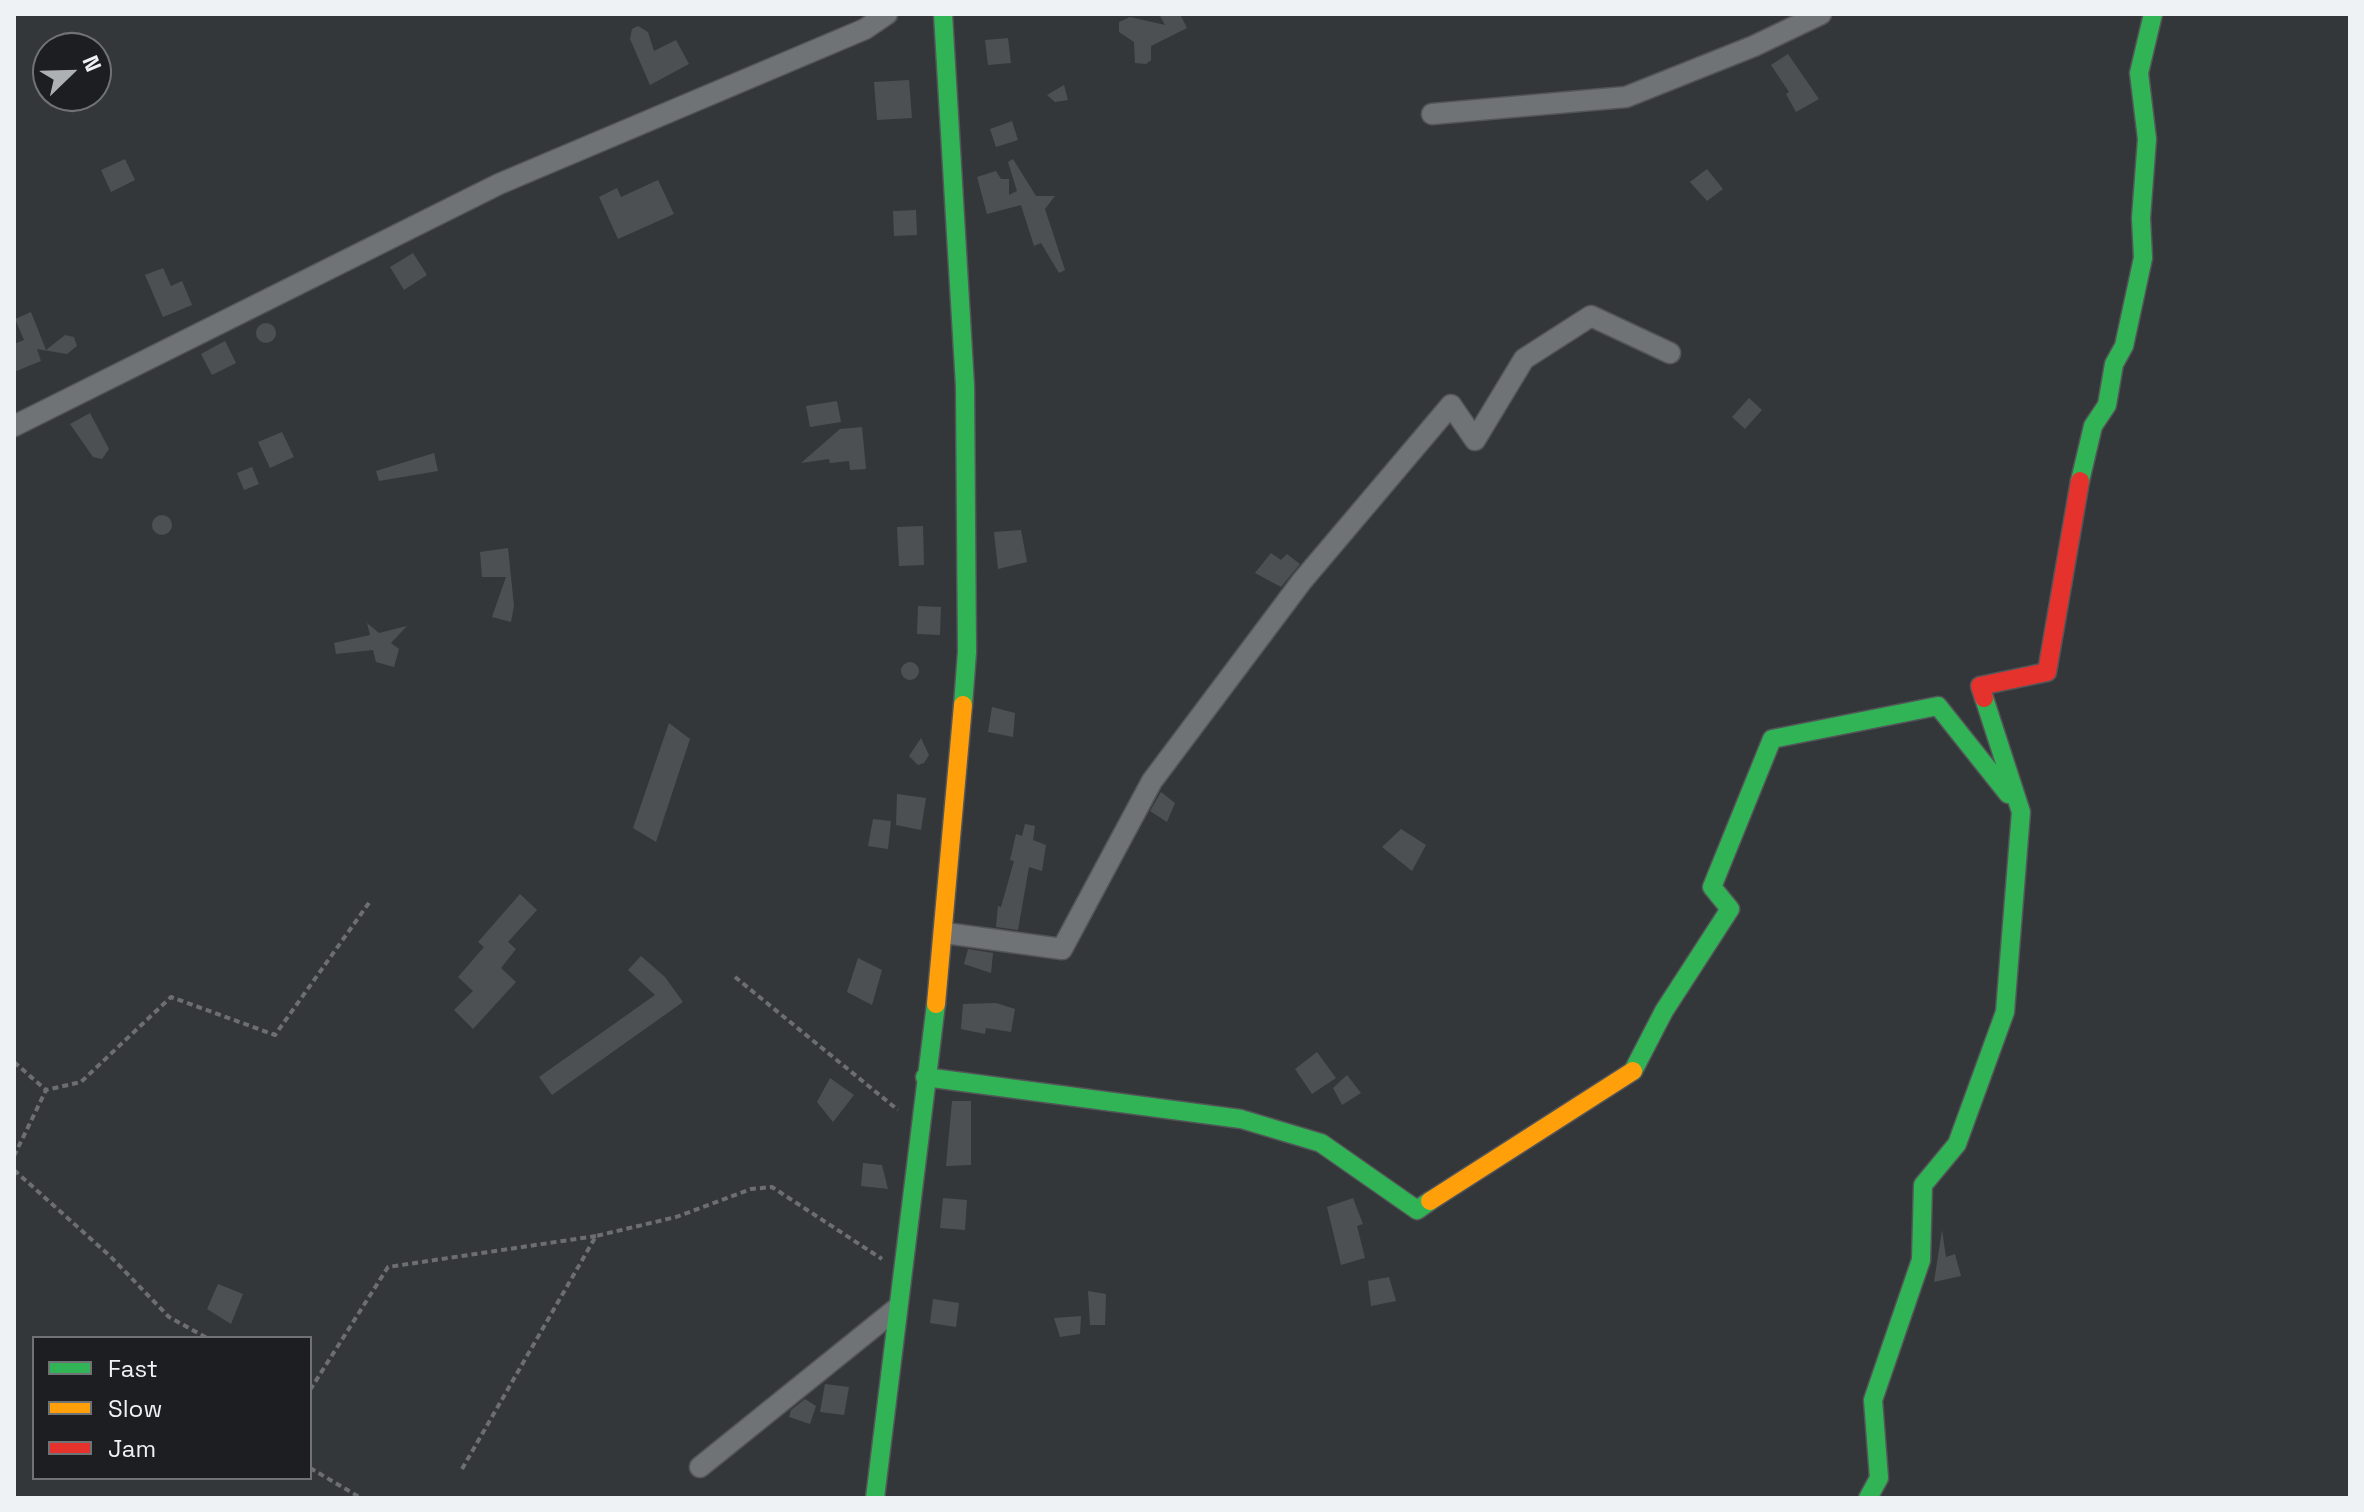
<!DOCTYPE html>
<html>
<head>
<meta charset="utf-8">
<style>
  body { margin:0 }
  #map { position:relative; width:2364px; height:1512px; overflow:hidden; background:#34373a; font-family:"Space Grotesk",sans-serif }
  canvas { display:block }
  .frame { position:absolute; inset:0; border:16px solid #eef2f5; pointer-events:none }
  .legend { position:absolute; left:32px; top:1336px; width:280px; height:144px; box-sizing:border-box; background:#1c1e21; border:2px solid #707376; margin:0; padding:10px 14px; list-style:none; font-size:24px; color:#eef2f5 }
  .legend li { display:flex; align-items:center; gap:16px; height:40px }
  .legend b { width:40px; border:2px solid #707376 }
  .north { position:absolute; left:32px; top:32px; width:80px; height:80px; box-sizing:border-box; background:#1c1e21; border:2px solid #707376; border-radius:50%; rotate:67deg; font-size:22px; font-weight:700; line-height:32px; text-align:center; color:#eef2f5 }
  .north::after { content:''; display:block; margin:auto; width:28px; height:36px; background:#adb1b4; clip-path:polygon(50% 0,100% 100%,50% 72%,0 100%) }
</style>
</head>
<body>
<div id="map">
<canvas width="2364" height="1512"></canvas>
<div class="frame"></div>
<ul class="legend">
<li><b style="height:10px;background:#30b455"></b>Fast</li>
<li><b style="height:10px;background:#ff9f0a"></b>Slow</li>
<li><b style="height:10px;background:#e5322d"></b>Jam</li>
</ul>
<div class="north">N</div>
</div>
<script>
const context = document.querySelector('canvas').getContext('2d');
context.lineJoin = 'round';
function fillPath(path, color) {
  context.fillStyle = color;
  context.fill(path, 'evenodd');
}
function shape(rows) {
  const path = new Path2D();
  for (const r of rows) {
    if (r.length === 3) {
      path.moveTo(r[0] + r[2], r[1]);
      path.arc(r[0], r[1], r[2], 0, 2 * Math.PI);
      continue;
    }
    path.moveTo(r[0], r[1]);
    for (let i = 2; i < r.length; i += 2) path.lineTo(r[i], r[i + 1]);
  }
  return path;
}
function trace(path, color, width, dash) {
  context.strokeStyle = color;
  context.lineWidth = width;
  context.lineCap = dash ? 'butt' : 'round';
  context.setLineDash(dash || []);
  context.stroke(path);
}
fillPath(shape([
  [1159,14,1180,14,1187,28,1151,46,1151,60,1146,64,1135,63,1134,42,1119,32,1119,22,1130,17,1165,25],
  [638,26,648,32,654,51,676,40,689,64,650,85,630,39,632,29],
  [1008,38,1011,63,988,65,985,40],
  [1788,54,1819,99,1796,112,1786,94,1789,92,1771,65],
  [909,80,912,118,877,120,874,82],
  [1064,85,1068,100,1055,102,1047,95],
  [1012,121,1018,140,996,147,990,129],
  [125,159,135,180,111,192,101,170],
  [1013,159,1036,196,1055,196,1045,209,1065,270,1059,273,1041,243,1034,246,1021,205,987,214,977,177,996,171,1001,179,1009,179,1009,195,1017,191,1008,162],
  [1707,169,1723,189,1707,201,1690,182],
  [658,180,674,214,618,239,599,197,617,188,621,197],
  [916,210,917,235,894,236,893,211],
  [413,253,427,275,404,290,390,267],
  [163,268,171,286,182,281,192,305,163,317,145,275],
  [31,312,46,350,65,335,74,337,77,346,67,354,37,349,41,361,14,372,14,344,24,340,15,319],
  [266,333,10],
  [225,341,236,363,212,375,201,354],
  [1749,398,1762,410,1745,429,1732,417],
  [837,401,841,422,810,427,806,406],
  [90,413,109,449,102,459,93,457,70,424],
  [862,427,866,469,850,470,849,461,830,463,829,459,801,463,840,429],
  [282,432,294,457,270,468,258,442],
  [434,453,438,471,379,481,376,471],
  [252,467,259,484,244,490,237,473],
  [162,525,10],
  [923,526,924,565,899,566,897,527],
  [1021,530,1027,562,998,569,994,532],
  [508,548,514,606,511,622,492,617,506,577,482,577,480,552],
  [1271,553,1281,560,1287,554,1300,564,1281,587,1255,573],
  [918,606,941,607,940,635,917,634],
  [367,623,379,633,407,626,391,643,399,649,394,667,376,662,373,650,336,654,334,643,370,635],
  [910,671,9],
  [992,707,1015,713,1013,737,988,732],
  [669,723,690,739,656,842,633,828],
  [921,738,929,755,924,763,918,765,909,756],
  [1161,792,1175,803,1167,822,1150,811],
  [897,794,926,798,921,830,896,825],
  [873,819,891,821,888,849,868,846],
  [1025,824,1035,826,1033,840,1046,845,1042,871,1029,867,1018,930,996,927,998,906,1001,907,1014,861,1010,860,1016,834,1022,836],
  [1401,829,1426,845,1412,871,1382,847],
  [520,894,537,910,508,942,516,949,501,968,516,982,473,1029,454,1010,473,991,458,977,484,947,478,942],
  [968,949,993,953,991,973,964,964],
  [641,956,665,977,683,1002,552,1095,539,1077,655,995,628,970],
  [858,958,882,970,872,1005,847,992],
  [996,1003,1015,1009,1011,1032,986,1028,985,1034,961,1029,963,1004],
  [1317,1052,1336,1078,1312,1094,1295,1069],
  [1347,1075,1361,1093,1342,1105,1333,1088],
  [830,1078,854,1095,833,1122,817,1102],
  [952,1101,971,1101,971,1165,946,1166],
  [863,1163,882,1165,888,1189,861,1186],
  [943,1198,967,1200,965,1230,940,1228],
  [1353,1198,1363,1224,1357,1226,1365,1258,1341,1265,1327,1207],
  [1942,1230,1946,1257,1955,1254,1961,1276,1934,1282],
  [1389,1277,1396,1301,1371,1306,1368,1281],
  [218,1284,243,1294,231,1324,207,1309],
  [1088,1291,1106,1294,1105,1325,1090,1325],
  [933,1299,959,1303,956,1327,930,1323],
  [1081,1316,1080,1334,1060,1337,1054,1318],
  [825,1384,849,1387,844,1415,820,1412],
  [805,1399,816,1406,810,1424,789,1417,791,1410]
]), '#4d5053');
const street = shape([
  [1432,114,1626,97,1754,46,1821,14],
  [14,426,499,184,865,29,887,14],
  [945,933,1062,949,1152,781,1302,581,1451,405,1475,440,1524,359,1591,316,1670,353],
  [700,1467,896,1309]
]);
const fast = shape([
  [943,14,965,386,967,652,963,705],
  [2080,481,2093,426,2107,405,2114,364,2124,346,2143,258,2141,218,2147,139,2139,73,2153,14],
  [1633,1071,1664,1011,1730,909,1712,887,1772,739,1938,706,2008,794],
  [925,1077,1241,1119,1321,1143,1417,1210,1430,1201],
  [875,1498,936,1004],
  [1868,1498,1879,1478,1873,1400,1921,1260,1923,1185,1957,1144,2005,1012,2021,812,1984,698]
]);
const slow = shape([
  [936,1004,963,705],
  [1430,1201,1633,1071]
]);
const jam = shape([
  [1984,698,1980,686,2047,672,2080,481]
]);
trace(street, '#535558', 23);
trace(fast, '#535558', 21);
trace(slow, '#535558', 21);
trace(jam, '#535558', 21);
trace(shape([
  [735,977,898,1110],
  [14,1062,46,1090],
  [14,1156,46,1090,81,1082,171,997,275,1035,371,900],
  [14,1170,110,1256,169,1317,207,1338],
  [310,1390,388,1267,596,1236],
  [310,1468,361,1498],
  [462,1469,596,1236,676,1217,751,1189,772,1187,882,1259]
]), '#6c6e71', 4, [6, 4]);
trace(street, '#707376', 20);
trace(fast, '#30b455', 18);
trace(slow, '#ff9f0a', 18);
trace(jam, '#e5322d', 18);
</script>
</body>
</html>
